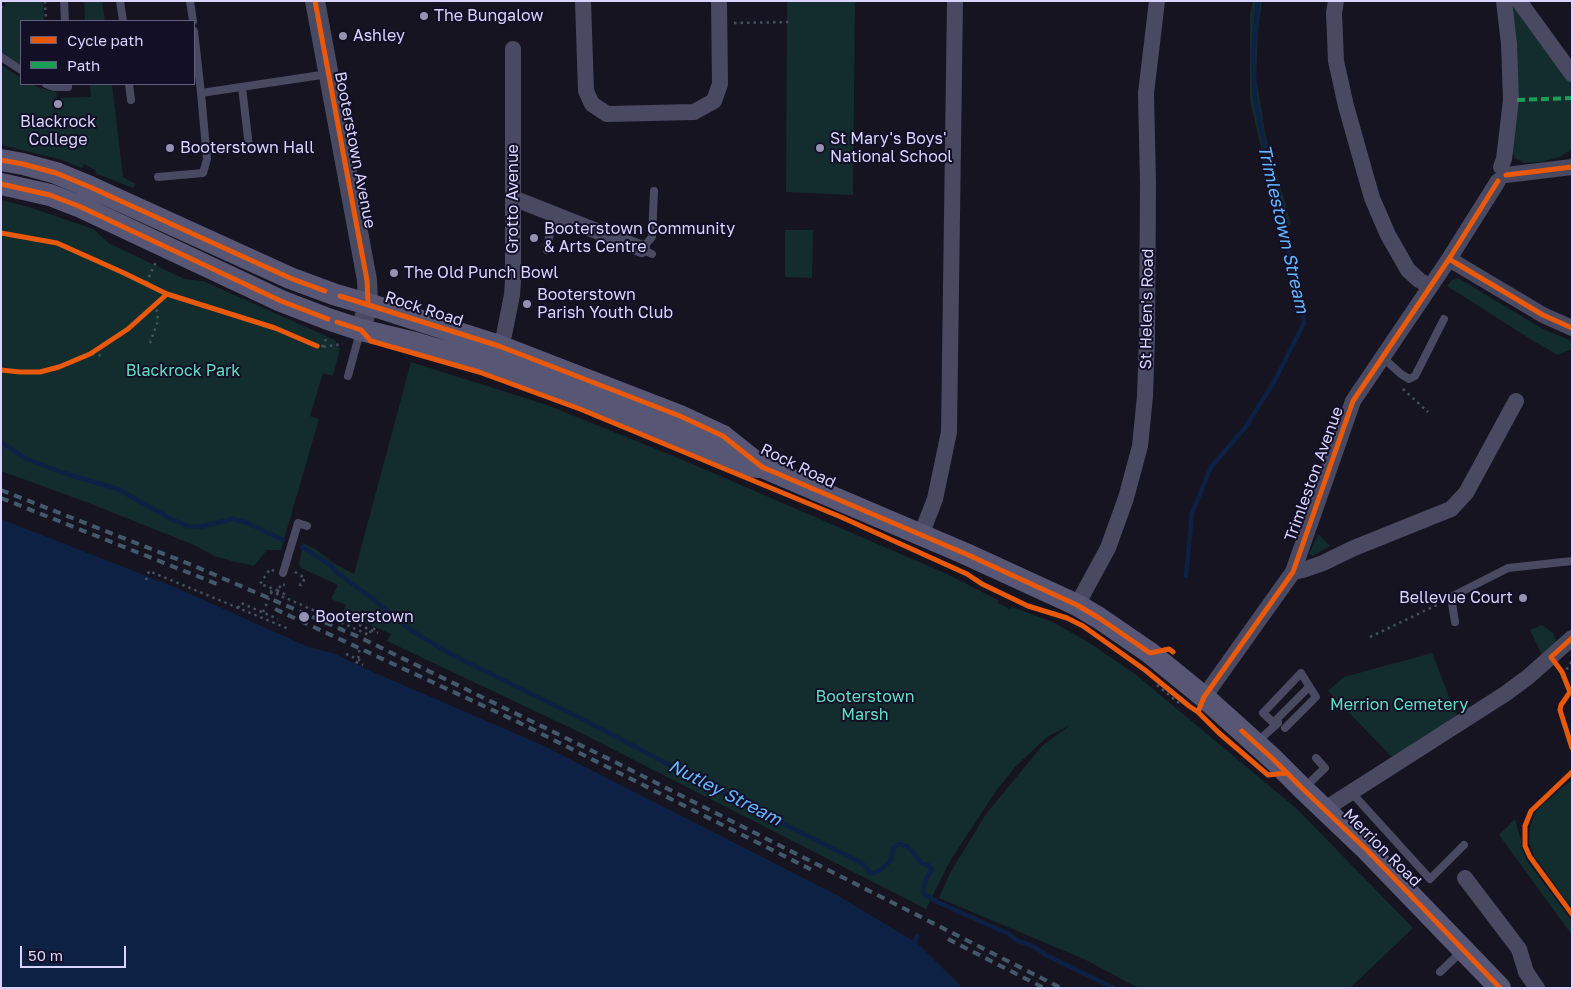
<!DOCTYPE html>
<html>
<head>
<meta charset="utf-8">
<style>
  body { margin:0 }
  #map { position:relative; width:1573px; height:989px; overflow:hidden; background:#161421; font-family:"Golos Text",sans-serif }
  canvas { display:block }
  .frame { position:absolute; inset:0; border:2px solid #d9d4ff; pointer-events:none }
  .legend { position:absolute; left:20px; top:20px; width:175px; height:65px; box-sizing:border-box; background:#130f26; border:1px solid #625e7d; margin:0; padding:6px 9px; list-style:none; font-size:15px; color:#d9d4ff }
  .legend li { display:flex; align-items:center; gap:10px; height:25px }
  .legend b { width:25px; border:1px solid #625e7d }
  .scale { position:absolute; left:20px; top:946px; width:106px; height:22px; box-sizing:border-box; border:2px solid #d9d4ff; border-top:0; padding-left:6px; font-size:15px; line-height:18px; white-space:nowrap; color:#d9d4ff; -webkit-text-stroke:4px #130f26; paint-order:stroke }
</style>
</head>
<body>
<div id="map">
<canvas width="1573" height="989"></canvas>
<div class="frame"></div>
<ul class="legend">
<li><b style="height:6px;background:#e8590c"></b>Cycle path</li>
<li><b style="height:6px;background:#1a9f57"></b>Path</li>
</ul>
<div class="scale">50 m</div>
</div>
<script>
const context = document.querySelector('canvas').getContext('2d');
context.lineJoin = 'round';
function fillPath(path, color) {
  context.fillStyle = color;
  context.fill(path, 'evenodd');
}
function shape(rows) {
  const path = new Path2D();
  for (const r of rows) {
    path.moveTo(r[0], r[1]);
    for (let i = 2; i < r.length; i += 2) path.lineTo(r[i], r[i + 1]);
  }
  return path;
}
function trace(path, color, width, dash) {
  context.strokeStyle = color;
  context.lineWidth = width;
  context.lineCap = dash ? 'butt' : 'round';
  context.setLineDash(dash || []);
  context.stroke(path);
}
function drawText(font, color, halo, rows, align = 'center') {
  context.font = font + ' "Golos Text",sans-serif';
  context.lineWidth = 4;
  context.setLineDash([]);
  context.textBaseline = 'middle';
  context.strokeStyle = halo;
  context.fillStyle = color;
  for (const [text, x, y, turn = 0] of rows) {
    context.save();
    context.translate(x, y);
    context.rotate((+turn || 0) * Math.PI / 180);
    context.textAlign = isNaN(turn) ? turn : align;
    if (halo) context.strokeText(text, 0, 0);
    context.fillText(text, 0, 0);
    context.restore();
  }
}
fillPath(shape([
  [7,1,43,1,44,21,21,21,21,67,1,54,1,11],
  [84,1,102,1,105,21,85,21],
  [787,1,855,1,853,195,786,192],
  [1253,1,1262,1,1258,30,1256,78,1266,138,1291,224,1280,231,1250,100,1250,13],
  [1512,1,1572,85,1572,149,1560,157,1541,162,1524,163,1515,158,1511,150],
  [1,65,21,78,21,84,32,84,38,87,56,92,57,98,91,97,90,84,112,84,123,177,136,184,133,188,95,173,96,170,84,164,82,168,59,159,1,145],
  [1,200,29,207,93,229,110,244,161,268,185,279,203,281,335,340,340,349,333,376,323,373,310,416,319,419,281,550,267,550,254,566,236,562,214,556,194,545,86,502,1,471],
  [785,230,813,230,812,278,785,277],
  [1458,278,1543,329,1572,341,1572,349,1558,355,1535,342,1447,286,1452,280],
  [411,362,547,405,683,460,947,574,998,600,998,603,1010,609,1012,607,1053,622,1091,644,1135,674,1297,809,1413,928,1350,988,1138,988,1086,960,939,898,950,873,986,814,1042,746,1070,725,1047,737,1016,766,996,791,950,861,926,909,577,731,387,641,391,634,354,618,350,625,339,620,346,605,331,599,338,585,301,568,299,565,303,543,315,549,335,564,354,574],
  [1318,534,1330,546,1313,556,1309,554],
  [1542,625,1553,633,1557,643,1542,655,1530,630],
  [1432,653,1457,717,1392,757,1328,691,1344,677],
  [1572,779,1572,908,1534,856,1529,842,1530,826,1536,811],
  [1515,819,1521,840,1521,847,1527,861,1572,921,1572,935,1499,835]
]), '#132c2d');
fillPath(shape([
  [1,519,177,588,306,646,335,654,373,672,542,745,835,894,917,943,963,988,1,988]
]), '#0d2144');
trace(shape([
  [1,442,25,458,63,473,118,489,171,519,187,526,199,527,233,519,248,523,283,540],
  [302,547,332,566,336,572,373,599,412,631,456,657,576,716,760,812,860,862,867,868,868,872,874,873,883,868,891,860,893,848,899,844,908,847,923,864,928,865,932,870,927,877,923,890,924,894,937,902,1009,934,1018,941,1031,945,1048,956,1114,988],
  [1186,576,1192,513,1211,467,1244,429,1273,384,1304,323,1303,309,1295,285,1288,250,1279,222,1255,97,1253,54,1258,1],
  [913,946,917,936]
]), '#0d2144', 4.5);
trace(shape([
  [45,1,46,21],
  [1,8,5,1],
  [734,23,792,22],
  [146,283,156,262],
  [150,343,158,321,156,304],
  [317,346,322,347,343,344],
  [322,347,327,337],
  [92,354,104,356],
  [1,370,20,372,40,372,59,367,90,354,128,329,167,294],
  [1403,389,1428,412],
  [274,571,270,569,260,584,277,590],
  [295,572,305,578,301,585,298,584],
  [146,580,149,571,289,629],
  [270,591,369,635,372,628,379,631],
  [277,594,281,584,285,585],
  [238,608,241,603,278,619],
  [1370,637,1441,603],
  [359,650,360,654,356,662,363,665],
  [1563,675,1572,661],
  [1157,685,1180,704]
]), '#44505f', 2.5, [2.5, 4]);
trace(shape([
  [64,1,65,21],
  [120,1,123,21],
  [190,1,193,21],
  [1,57,21,70],
  [46,84,54,87,68,87,68,84],
  [129,84,131,100],
  [242,87,249,147],
  [201,93,328,74],
  [158,177,203,173,207,159,201,93,194,31],
  [547,250,549,237,556,215],
  [652,254,642,249,652,237,654,191],
  [1382,357,1401,374,1409,379,1415,376,1444,319],
  [348,376,360,332],
  [283,573,298,523,307,526],
  [1455,622,1451,597,1508,568,1572,561],
  [1278,722,1276,720,1309,687],
  [1276,725,1263,713,1301,673,1316,697,1285,728],
  [1257,742,1278,723],
  [1304,788,1325,768,1316,758],
  [1351,792,1430,879,1464,845],
  [1440,972,1462,951]
]), '#4a4962', 8);
trace(shape([
  [583,1,586,91,592,104,607,114,694,112,714,101,720,84,719,1],
  [1336,1,1334,13,1336,61,1346,106,1372,198,1388,235,1408,270,1419,280,1429,286],
  [1519,1,1572,74],
  [1501,167,1504,159,1511,100,1509,44,1504,1],
  [1506,175,1572,167],
  [513,198,642,249],
  [1449,259,1543,315,1572,328],
  [499,346,504,335,512,295,513,281,513,49],
  [921,535,935,499,949,432,955,1],
  [1293,572,1303,570,1323,563,1354,548,1451,509,1466,493,1516,401],
  [1077,605,1108,548,1126,498,1140,446,1145,396,1147,337,1148,184,1146,93,1157,1],
  [1204,697,1293,572,1353,401,1449,259,1498,181],
  [1325,809,1505,694,1528,677,1572,638],
  [1465,878,1519,949,1526,972,1537,988]
]), '#4a4962', 16);
trace(shape([
  [315,1,367,280,368,304,361,330]
]), '#4a4962', 20);
trace(shape([
  [1,160,23,164,56,173,90,187,290,278,336,295,368,304,499,346,680,416,723,436,762,467,966,554,1077,605,1099,618,1150,653,1204,697,1273,759,1303,789,1367,850,1500,988],
  [1,184,50,195,81,207,281,301,328,319,361,330,415,343,477,361,567,395,613,410,741,466,759,467]
]), '#575674', 22);
trace(shape([
  [1,490,192,565,359,637,613,761,1061,988],
  [1,498,222,586],
  [275,609,516,721,814,871],
  [948,939,1044,988]
]), '#43596b', 4, [8, 6]);
trace(shape([
  [277,590,288,596],
  [263,612,273,589],
  [359,625,378,633],
  [346,654,364,662]
]), '#44505f', 2.5, [2.5, 4]);
trace(shape([
  [1517,100,1572,98]
]), '#1a9f57', 4, [8, 4]);
trace(shape([
  [315,1,359,238,367,280,368,304],
  [1,160,23,164,56,173,90,187,290,278,325,291],
  [1506,175,1572,167],
  [1,184,50,195,81,207,281,301,328,319],
  [1,233,57,243,124,273,167,294,275,328,317,346],
  [1449,259,1543,315,1572,328],
  [340,296,499,346,680,416,723,436,762,467,966,554,1077,605,1099,618,1150,653,1169,649,1173,652],
  [337,322,361,330,371,341,479,372,580,409,841,517,967,574,982,584,1028,606,1067,618,1083,626,1145,670,1189,706,1198,712,1219,733,1268,775,1287,773],
  [1,370,20,372,40,372,59,367,90,354,128,329,167,294],
  [1572,638,1551,657,1562,672,1570,692,1561,705,1560,710,1572,748],
  [1198,712,1204,697,1293,572,1353,401,1449,259,1498,181],
  [1242,731,1273,759,1303,789,1367,850,1500,988],
  [1572,772,1531,811,1525,826,1525,846,1530,857,1572,914]
]), '#e8590c', 5);
for (const [x, y, r, color] of [
  [424,16,5,"#9591b1"],
  [343,36,5,"#9591b1"],
  [58,104,5,"#9591b1"],
  [170,148,5,"#9591b1"],
  [820,148,5,"#9591b1"],
  [534,238,5,"#9591b1"],
  [394,273,5,"#9591b1"],
  [527,304,5,"#9591b1"],
  [1523,598,5,"#9591b1"],
  [304,617,6,"#9591b1"]
]) {
  const dot = new Path2D();
  dot.arc(x, y, r, 0, 2 * Math.PI);
  context.fillStyle = color;
  context.fill(dot);
  trace(dot, '#130f26', 2);
}
drawText('16px', '#d9d4ff', '#130f26', [
  ["The Bungalow",434,16],
  ["Ashley",353,36],
  ["Blackrock",58,122,"center"],
  ["College",58,140,"center"],
  ["St Mary's Boys'",830,139],
  ["National School",830,157],
  ["Booterstown Hall",180,148],
  ["Booterstown Community",544,229],
  ["& Arts Centre",544,247],
  ["The Old Punch Bowl",404,273],
  ["Booterstown",537,295],
  ["Parish Youth Club",537,313],
  ["Bellevue Court",1513,598,"right"],
  ["Booterstown",315,617]
], 'left');
drawText('16px', '#d9d4ff', '#130f26', [
  ["Booterstown Avenue",355,150,79],
  ["Grotto Avenue",513,199,-90],
  ["Rock Road",424,309,18],
  ["St Helen's Road",1147,309,-89],
  ["Rock Road",798,466,26],
  ["Trimleston Avenue",1314,474,-70],
  ["Merrion Road",1382,848,45]
]);
drawText('16px', '#5fe0c0', '#130f26', [
  ["Blackrock Park",183,371],
  ["Booterstown",865,697],
  ["Marsh",865,715],
  ["Merrion Cemetery",1399,705]
]);
drawText('italic 18px', '#62b6ff', '#130f26', [
  ["Trimlestown Stream",1283,229,77],
  ["Nutley Stream",725,793,27]
]);
</script>
</body>
</html>
